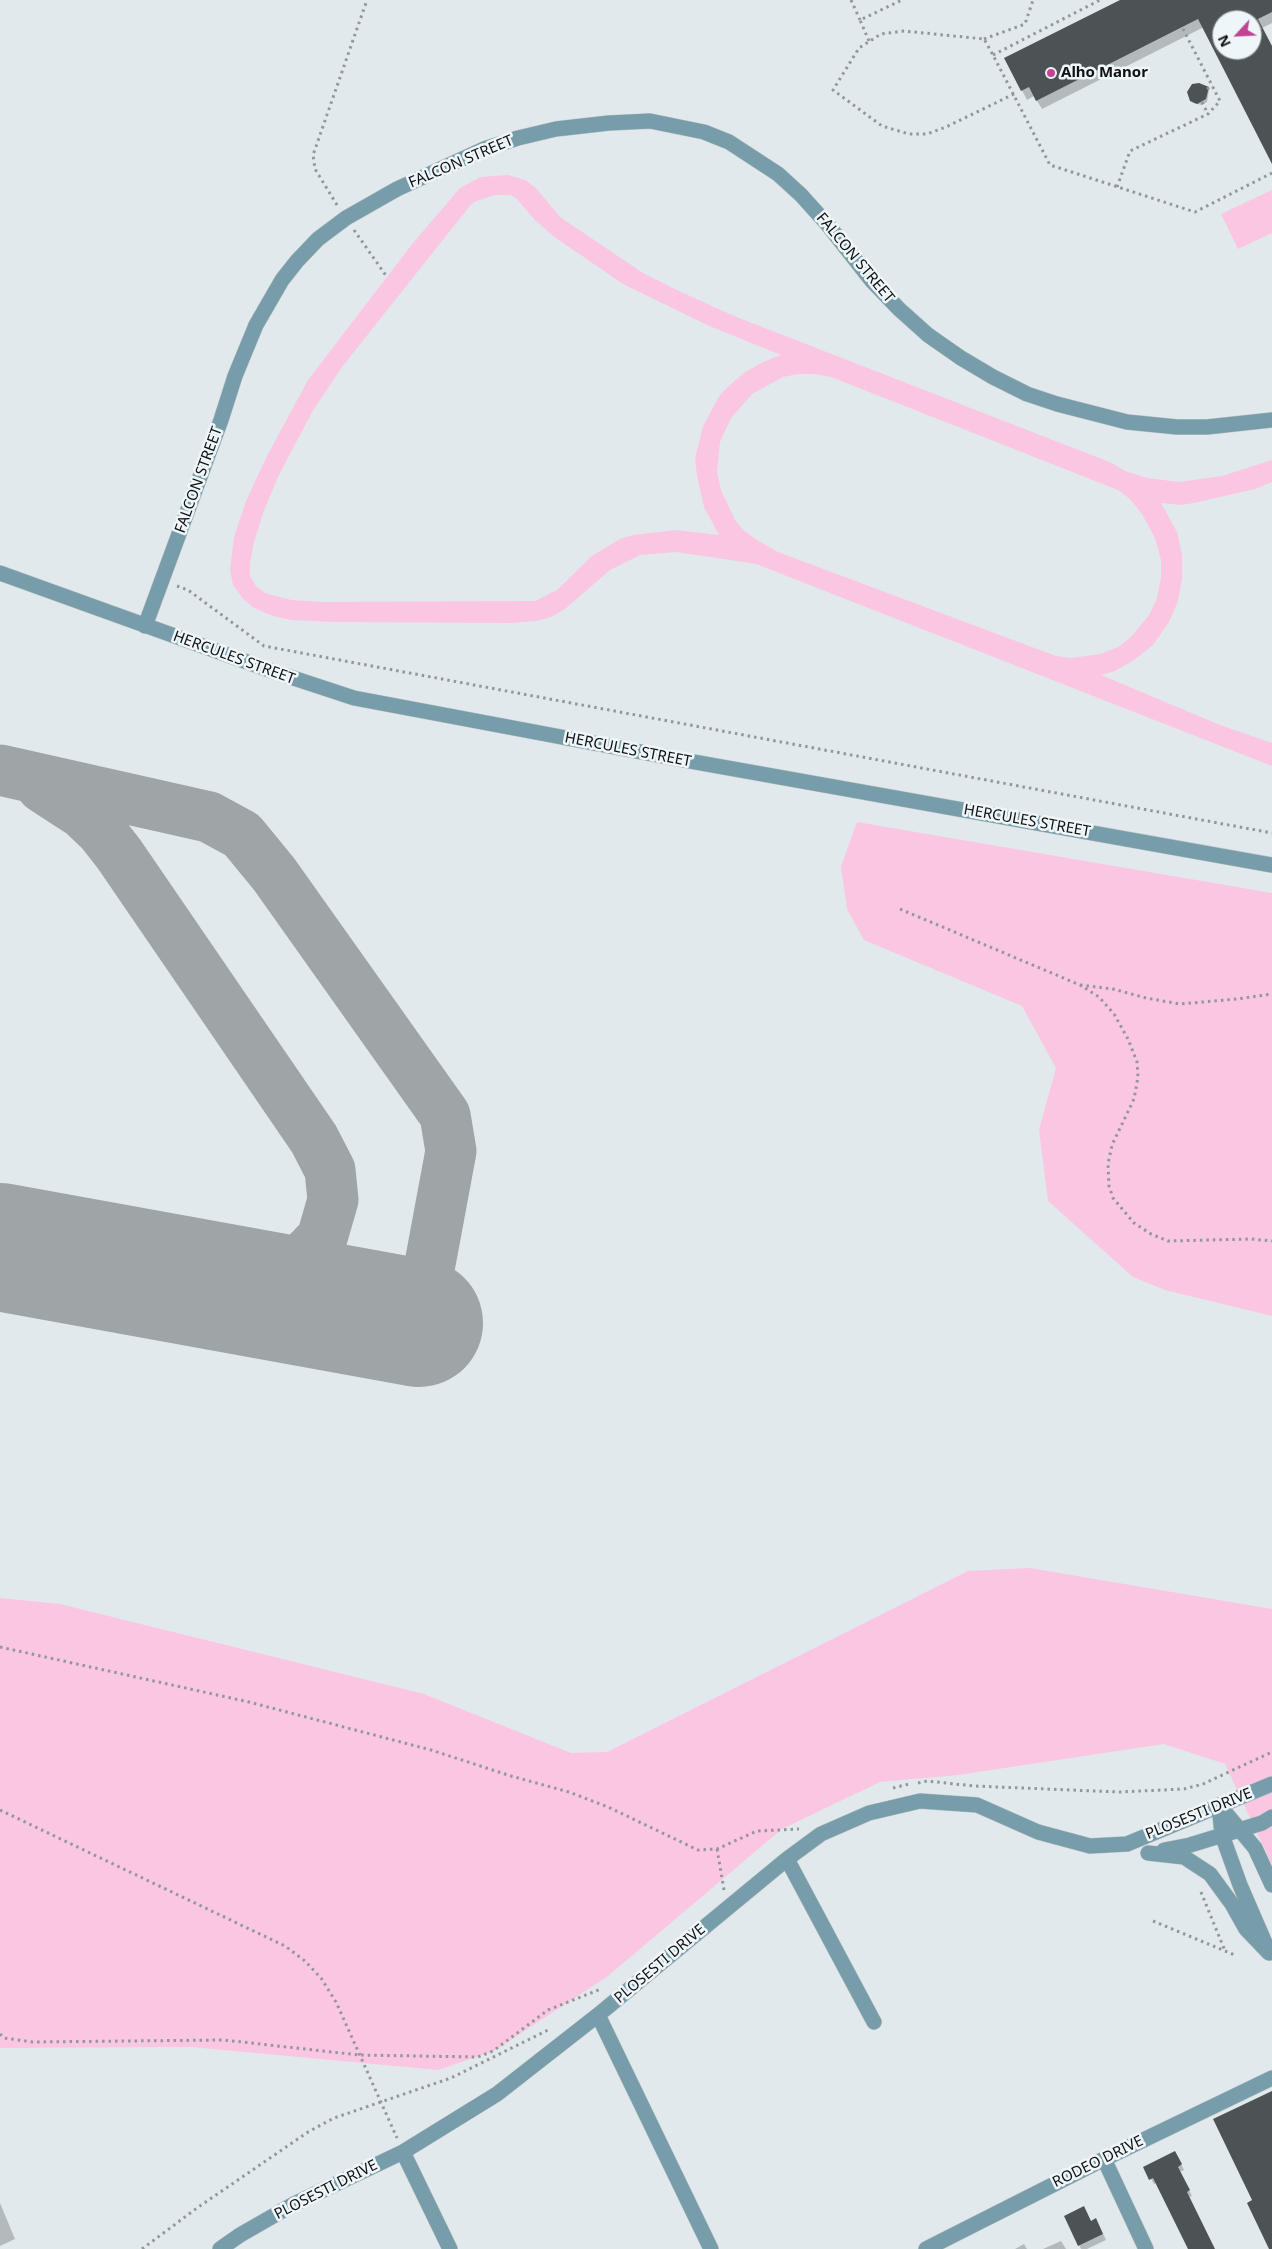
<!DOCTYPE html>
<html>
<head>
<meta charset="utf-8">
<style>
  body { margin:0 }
  #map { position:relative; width:1272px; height:2249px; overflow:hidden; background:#e2e9ec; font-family:"Noto Sans",sans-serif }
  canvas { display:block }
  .north { position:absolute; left:1212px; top:10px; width:50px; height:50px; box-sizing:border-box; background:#eff6f9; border:1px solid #959a9d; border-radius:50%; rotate:245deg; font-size:14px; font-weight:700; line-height:20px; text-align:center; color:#0f1112 }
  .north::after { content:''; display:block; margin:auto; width:18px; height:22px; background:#c24492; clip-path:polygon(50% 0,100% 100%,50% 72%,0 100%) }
</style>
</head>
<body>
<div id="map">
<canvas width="1272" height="2249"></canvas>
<div class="north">N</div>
</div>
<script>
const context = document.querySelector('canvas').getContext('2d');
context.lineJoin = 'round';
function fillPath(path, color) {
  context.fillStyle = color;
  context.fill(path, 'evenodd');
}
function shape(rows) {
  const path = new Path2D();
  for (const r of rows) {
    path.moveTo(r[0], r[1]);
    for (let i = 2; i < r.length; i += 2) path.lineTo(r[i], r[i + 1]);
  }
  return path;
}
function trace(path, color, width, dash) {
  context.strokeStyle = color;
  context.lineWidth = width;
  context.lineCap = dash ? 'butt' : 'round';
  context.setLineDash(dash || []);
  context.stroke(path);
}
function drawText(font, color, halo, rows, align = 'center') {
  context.font = font + ' "Noto Sans",sans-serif';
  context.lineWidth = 5;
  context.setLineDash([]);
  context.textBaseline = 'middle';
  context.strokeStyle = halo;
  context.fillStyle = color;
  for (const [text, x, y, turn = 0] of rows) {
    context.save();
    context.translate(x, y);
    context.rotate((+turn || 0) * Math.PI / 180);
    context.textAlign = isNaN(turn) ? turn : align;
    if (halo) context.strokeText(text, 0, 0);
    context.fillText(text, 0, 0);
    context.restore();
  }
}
fillPath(shape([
  [508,175,525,180,536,188,560,217,643,273,677,290,734,316,1112,463,1125,471,1147,478,1179,482,1222,476,1272,460,1272,482,1255,489,1194,503,1181,505,1161,503,1177,532,1182,555,1182,579,1178,601,1169,622,1153,645,1134,660,1115,671,1101,675,1220,725,1272,743,1272,766,756,564,724,559,676,552,640,555,610,570,565,609,551,617,536,621,512,623,334,622,291,620,273,616,254,608,243,599,233,585,230,570,234,537,246,501,267,456,308,380,413,243,460,188,481,177],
  [495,195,510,195,516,198,534,219,553,236,623,284,707,325,781,355,763,362,745,372,731,384,720,395,703,426,695,459,697,476,704,507,719,535,676,530,633,535,620,539,592,556,557,590,535,601,322,602,291,600,265,593,256,586,250,576,250,563,254,542,263,513,278,477,312,412,342,367,469,207,474,202],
  [798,374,814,374,831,377,1118,490,1130,499,1142,514,1155,538,1161,560,1161,579,1156,601,1149,615,1132,636,1120,646,1101,654,1071,658,1056,656,778,552,757,540,743,530,735,520,721,490,717,472,720,442,731,418,752,394,783,377],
  [1272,190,1272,233,1238,249,1221,214],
  [857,822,1272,893,1272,1316,1165,1290,1133,1277,1048,1201,1039,1130,1056,1068,1022,1006,864,940,847,909,841,866],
  [1030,1568,1272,1609,1272,1865,1225,1764,1164,1744,958,1775,880,1782,782,1829,608,1976,494,2051,438,2070,191,2047,0,2048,0,1598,60,1604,424,1694,571,1753,607,1752,968,1571]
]), '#fbc6e2');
fillPath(shape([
  [1123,0,1269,0,1272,6,1272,23,1262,28,1272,48,1272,161,1204,27,1042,109,1034,96,1027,100,1006,59],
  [1222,20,1252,20,1252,50,1222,50],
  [1208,88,1209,90,1207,102,1202,105,1193,103,1191,101],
  [1178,2157,1184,2170,1180,2172,1192,2196,1189,2197,1214,2249,1189,2249,1157,2183,1154,2184,1144,2167],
  [0,2203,15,2239,0,2246],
  [1066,2216,1099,2225,1106,2240,1087,2249,1081,2249],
  [1061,2241,1066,2249,1043,2249],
  [1024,2244,1027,2249,1015,2249]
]), '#0003');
trace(shape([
  [0,770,209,817,242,835,274,874,445,1115,451,1151,419,1323],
  [42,787,82,813,101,831,119,854,314,1139,330,1170,333,1200,322,1238,298,1263,270,1281,231,1287]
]), '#9fa4a7', 51);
trace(shape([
  [0,1247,419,1323]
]), '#9fa4a7', 128);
fillPath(shape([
  [1120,0,1272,0,1272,12,1258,19,1272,46,1272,164,1198,19,1036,101,1029,87,1021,91,1004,58],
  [1222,20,1252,20,1252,50,1222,50],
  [1199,83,1209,87,1206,99,1197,104,1190,101,1187,92,1192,84],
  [1272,2091,1272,2249,1269,2249,1247,2203,1252,2200,1213,2119],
  [1175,2151,1182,2164,1178,2167,1190,2190,1187,2192,1215,2249,1188,2249,1153,2178,1149,2180,1143,2167],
  [1084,2206,1091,2221,1096,2218,1103,2234,1078,2246,1064,2216]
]), '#4d5355');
const minor = shape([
  [0,573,272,671,354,698,689,761,1272,865],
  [145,626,221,420,235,376,256,325,282,280,297,261,318,239,346,218,397,189,484,149,518,138,556,129,609,123,650,121,704,132,729,142,778,174,801,195,828,225,872,281,899,309,928,335,961,358,993,377,1027,394,1057,404,1127,422,1177,427,1207,427,1272,420],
  [1219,1805,1222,1835,1240,1885,1266,1945],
  [1219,1805,1255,1848,1272,1885],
  [1164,1850,1190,1845,1262,1823,1272,1817],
  [1148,1853,1184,1857,1210,1874,1232,1904,1246,1929,1269,1953],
  [787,1859,874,2022],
  [598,2015,711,2249],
  [403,2152,450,2249],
  [1104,2159,1146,2249],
  [220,2249,240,2235,294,2204,403,2152,497,2094,598,2015,787,1859,821,1834,869,1813,920,1801,977,1805,1038,1832,1090,1846,1127,1844,1272,1784],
  [926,2249,1104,2159,1272,2078]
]);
trace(minor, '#c0c6c9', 16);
trace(shape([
  [851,0,860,20],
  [984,39,1025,24,1033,0],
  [869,41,860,20,902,0],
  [993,55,1100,0],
  [1207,89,1213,86],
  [1014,94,946,127,927,134,909,134,882,126,833,90,859,48,881,34,904,31,984,39,993,55,1050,165,1195,212,1272,173],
  [1202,102,1208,114],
  [1117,187,1130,151,1208,114,1220,101,1182,27],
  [337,205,315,169,313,155,367,0],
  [354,230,387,277],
  [177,586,188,590,264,646,1272,833],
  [900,909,1080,985,1099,997,1114,1014,1128,1039,1137,1062,1138,1077,1134,1099,1112,1145,1108,1164,1109,1186,1113,1198,1134,1223,1151,1234,1168,1241,1251,1239,1272,1241],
  [1080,985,1113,989,1146,998,1180,1004,1237,999,1272,994],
  [0,1647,249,1702,431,1750,511,1776,569,1792,608,1807,698,1850,717,1849,757,1831,799,1829],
  [918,1783,927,1781,974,1786,1119,1792,1184,1789,1203,1784,1272,1752],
  [893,1788,909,1784],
  [0,1810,285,1946,305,1961,321,1978,336,2002,397,2138],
  [717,1849,724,1890],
  [1201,1892,1225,1951],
  [1153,1921,1237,1956],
  [0,2034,4,2038,33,2042,224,2040,359,2055,478,2057,493,2051,548,2010,601,1989],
  [142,2249,197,2208,308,2132,334,2118,451,2078,550,2029]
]), '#929799', 3, [2.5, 4]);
trace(minor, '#789daa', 15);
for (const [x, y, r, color] of [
  [1051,73,5,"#c24492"]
]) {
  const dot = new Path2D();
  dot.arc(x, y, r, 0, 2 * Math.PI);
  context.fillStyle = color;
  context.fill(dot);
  trace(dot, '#eff6f9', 2);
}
drawText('bold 15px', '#0f1112', '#eff6f9', [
  ["Alho Manor",1061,73]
], 'left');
drawText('15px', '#0f1112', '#eff6f9', [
  ["FALCON STREET",461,162,-23],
  ["FALCON STREET",855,258,50],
  ["FALCON STREET",199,480,-70],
  ["HERCULES STREET",234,658,20],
  ["HERCULES STREET",628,750,11],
  ["HERCULES STREET",1027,821,10],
  ["PLOSESTI DRIVE",1199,1814,-22],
  ["PLOSESTI DRIVE",660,1964,-40],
  ["RODEO DRIVE",1098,2162,-26],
  ["PLOSESTI DRIVE",326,2190,-27]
]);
</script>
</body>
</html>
